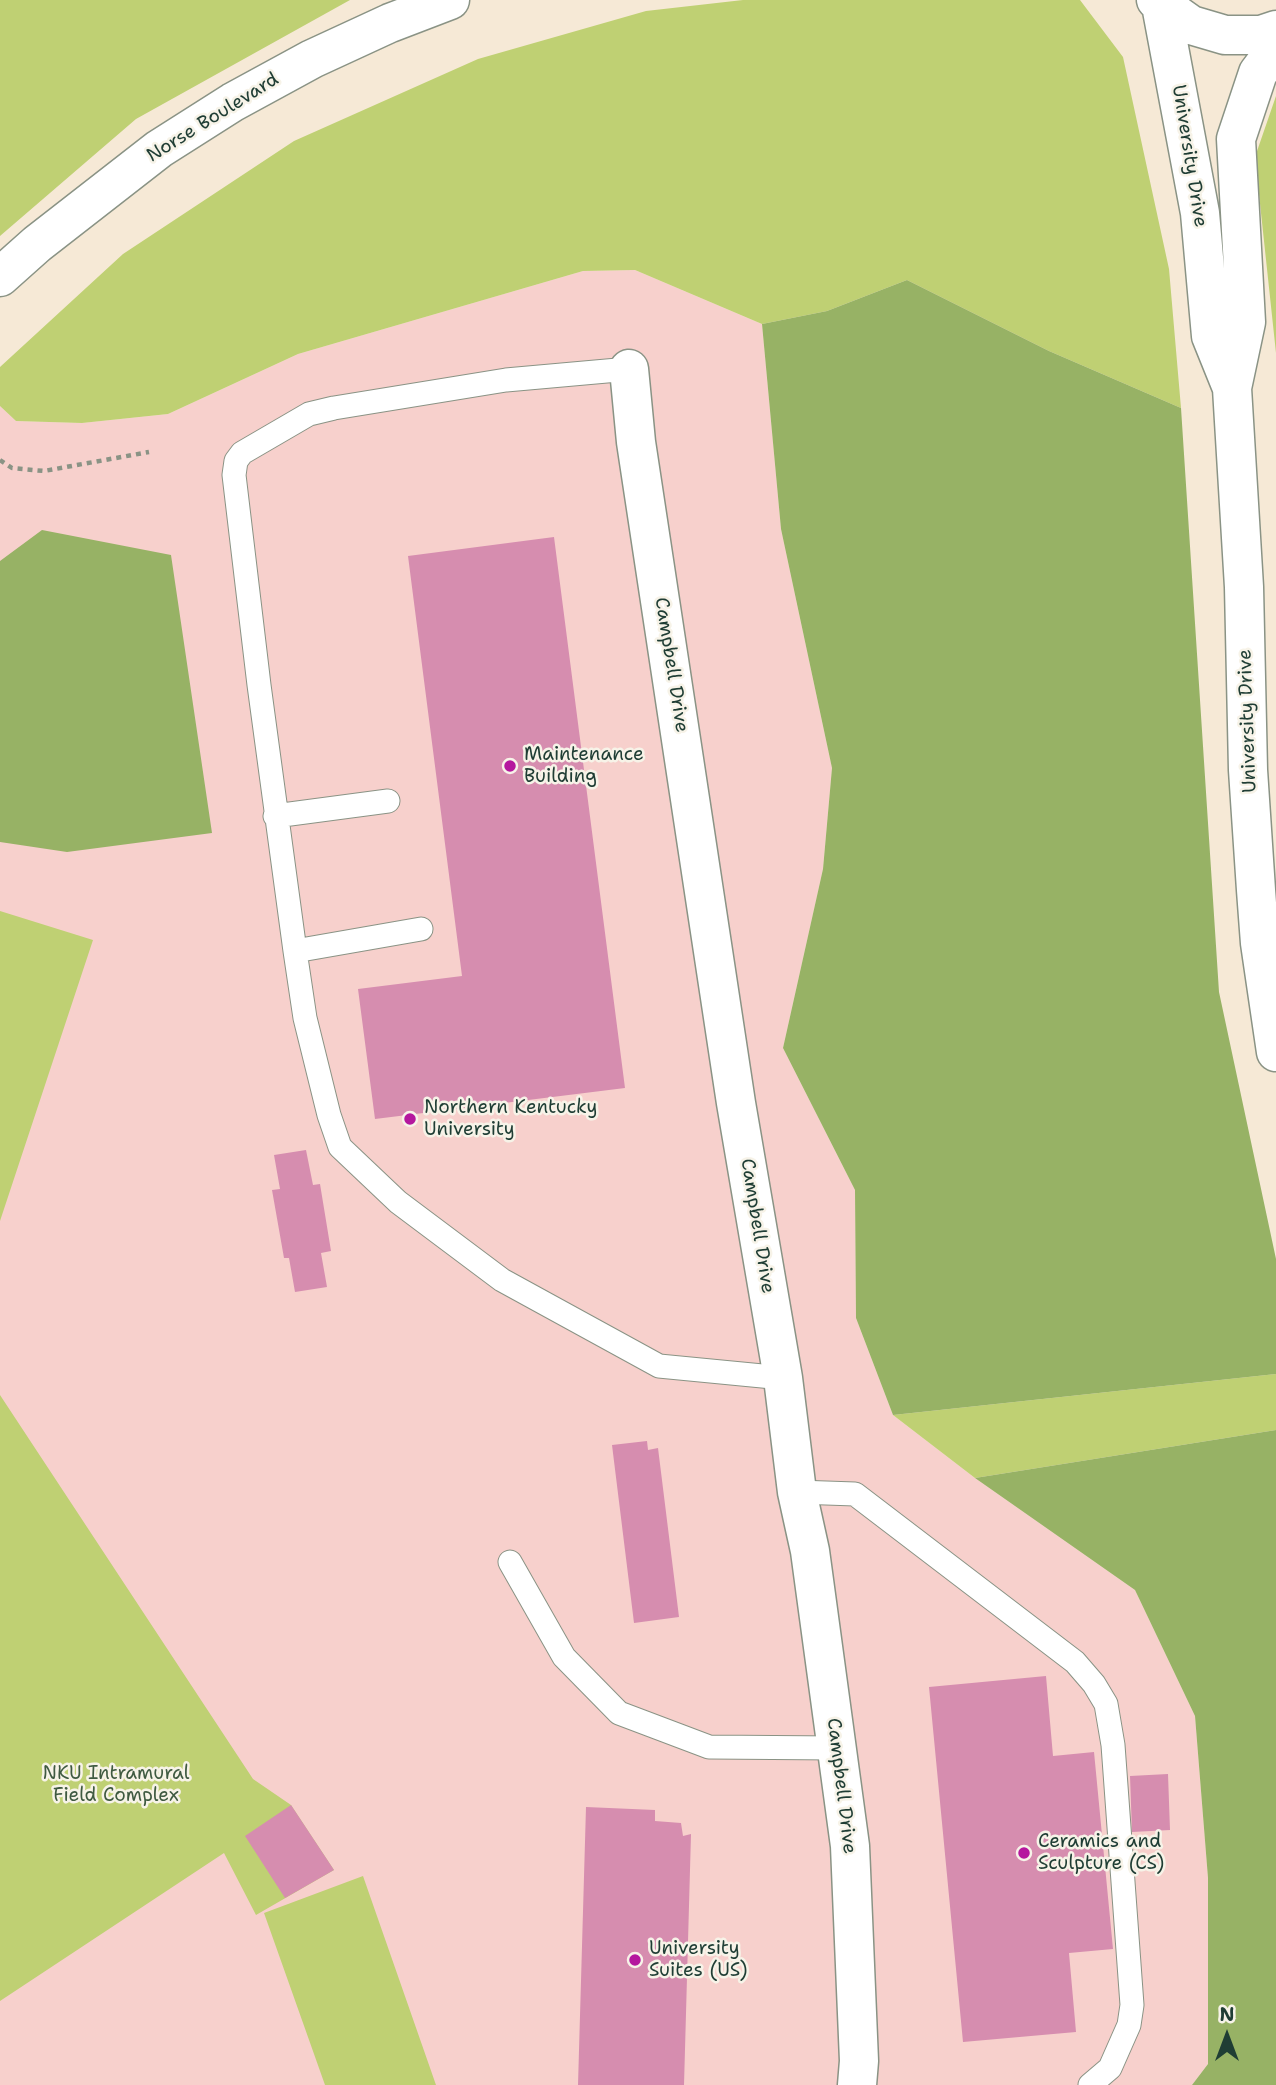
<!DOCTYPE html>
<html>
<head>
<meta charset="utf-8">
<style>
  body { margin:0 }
  #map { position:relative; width:1276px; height:2085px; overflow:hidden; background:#f6e9d6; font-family:"Shantell Sans",sans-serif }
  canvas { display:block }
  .north { position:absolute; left:1192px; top:2001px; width:70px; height:70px; -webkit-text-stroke:5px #f7f3e8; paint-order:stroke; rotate:0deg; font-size:19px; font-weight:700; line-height:28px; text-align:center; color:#1f3d34 }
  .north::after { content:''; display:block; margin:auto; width:24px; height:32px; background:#1f3d34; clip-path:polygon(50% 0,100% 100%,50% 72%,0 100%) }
</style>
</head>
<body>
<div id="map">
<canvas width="1276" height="2085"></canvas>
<div class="north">N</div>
</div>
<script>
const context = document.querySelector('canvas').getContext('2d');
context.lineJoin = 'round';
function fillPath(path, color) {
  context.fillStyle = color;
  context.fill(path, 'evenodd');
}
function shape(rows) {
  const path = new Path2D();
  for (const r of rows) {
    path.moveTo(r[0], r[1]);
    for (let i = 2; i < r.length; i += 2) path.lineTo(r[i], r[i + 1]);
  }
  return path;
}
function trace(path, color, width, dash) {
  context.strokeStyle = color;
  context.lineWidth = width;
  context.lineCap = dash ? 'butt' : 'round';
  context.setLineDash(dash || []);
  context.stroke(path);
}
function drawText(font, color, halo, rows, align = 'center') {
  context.font = font + ' "Shantell Sans",sans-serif';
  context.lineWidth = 5;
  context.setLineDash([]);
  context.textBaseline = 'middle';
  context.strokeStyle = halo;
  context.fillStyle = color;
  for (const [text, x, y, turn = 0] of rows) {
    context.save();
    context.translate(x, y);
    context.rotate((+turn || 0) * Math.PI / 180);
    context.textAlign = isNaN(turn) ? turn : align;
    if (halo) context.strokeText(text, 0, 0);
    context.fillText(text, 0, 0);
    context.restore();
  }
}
fillPath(shape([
  [635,270,762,324,781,529,832,768,823,869,783,1048,855,1190,856,1318,893,1415,975,1478,1135,1590,1195,1716,1208,1878,1208,2064,1192,2085,0,2085,0,406,16,421,82,423,168,414,298,354,583,271]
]), '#f7d0cc');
fillPath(shape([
  [0,0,350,0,136,119,0,236],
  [743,0,1080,0,1123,57,1169,269,1181,408,1049,351,907,280,827,311,762,324,635,270,583,271,298,354,168,414,82,423,16,421,0,406,0,367,123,254,294,141,478,59,646,11],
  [1276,96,1276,353,1255,157],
  [0,911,93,940,0,1221],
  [1276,1374,1276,1430,975,1478,893,1415],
  [0,1395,253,1779,291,1805,334,1870,256,1915,224,1853,0,2001],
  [363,1876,436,2085,325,2085,264,1913]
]), '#bfd073');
fillPath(shape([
  [907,280,1049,351,1181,408,1219,992,1276,1259,1276,1374,893,1415,856,1318,855,1190,783,1048,823,869,832,768,781,529,762,324,827,311],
  [42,530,171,555,212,833,67,852,0,842,0,561],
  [1276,1430,1276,2085,1192,2085,1208,2064,1208,1878,1195,1716,1135,1590,975,1478]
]), '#97b265');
fillPath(shape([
  [554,537,625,1088,375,1119,358,989,462,976,408,556],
  [306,1150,313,1185,320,1184,331,1251,321,1253,327,1287,295,1292,289,1258,284,1258,272,1190,280,1189,274,1155],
  [647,1441,648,1450,658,1448,679,1617,634,1623,612,1445],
  [1046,1676,1053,1756,1094,1752,1113,1949,1069,1953,1076,2032,963,2042,929,1687],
  [1168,1774,1170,1830,1132,1832,1130,1776],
  [291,1805,334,1870,285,1898,245,1836],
  [586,1807,655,1810,655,1821,681,1823,683,1836,691,1834,684,2085,578,2085]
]), '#d68daf');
const service = shape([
  [629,369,506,380,334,408,309,414,242,453,236,461,234,475,259,685,295,951,305,1018,329,1115,340,1147,398,1202,502,1280,659,1366,783,1378],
  [275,816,388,801],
  [295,951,421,929],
  [797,1492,855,1494,1075,1662,1094,1684,1106,1704,1113,1745,1132,2005,1129,2025,1110,2068,1090,2085],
  [510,1562,564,1657,619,1713,709,1747,837,1748]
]);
const minor = shape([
  [629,369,636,442,736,1103,783,1378,797,1492,810,1551,850,1846,859,2061,857,2085]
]);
const tertiary = shape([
  [0,277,37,244,159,149,233,102,312,59,390,23,450,0]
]);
const secondary = shape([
  [1156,0,1191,25,1225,35,1261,35,1276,30],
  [1161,5,1200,213,1211,336,1232,388],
  [1276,49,1258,73,1236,139,1246,322,1232,388,1244,587,1248,770,1256,890,1260,943,1276,1052]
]);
trace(service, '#8a9385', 25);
trace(minor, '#8a9385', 41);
trace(tertiary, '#8a9385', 41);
trace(secondary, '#8a9385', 41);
trace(shape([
  [0,460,12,468,44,471,149,452]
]), '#8a9385', 4.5, [5, 5]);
trace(service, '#fff', 23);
trace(minor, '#fff', 38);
trace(tertiary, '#fff', 38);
trace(secondary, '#fff', 38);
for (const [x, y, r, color] of [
  [510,766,7,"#b5179e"],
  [410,1119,7,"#b5179e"],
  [1024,1853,7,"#b5179e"],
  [635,1960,7,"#b5179e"]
]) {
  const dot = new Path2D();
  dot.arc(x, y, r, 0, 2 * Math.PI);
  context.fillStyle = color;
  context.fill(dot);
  trace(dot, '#f7f3e8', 2.5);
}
drawText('19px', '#1f3d34', '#f7f3e8', [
  ["Norse Boulevard",213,118,-32],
  ["University Drive",1189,156,81],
  ["Campbell Drive",671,665,81],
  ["University Drive",1248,721,-92],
  ["Campbell Drive",757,1226,81],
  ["Campbell Drive",841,1786,83]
]);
drawText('19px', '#1f3d34', '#f7f3e8', [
  ["Maintenance",524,755],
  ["Building",524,777],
  ["Northern Kentucky",424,1108],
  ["University",424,1130],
  ["Ceramics and",1038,1842],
  ["Sculpture (CS)",1038,1864],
  ["University",649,1949],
  ["Suites (US)",649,1971]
], 'left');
drawText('19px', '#3f5a41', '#f7f3e8', [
  ["NKU Intramural",116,1774],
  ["Field Complex",116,1796]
]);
</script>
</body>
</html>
